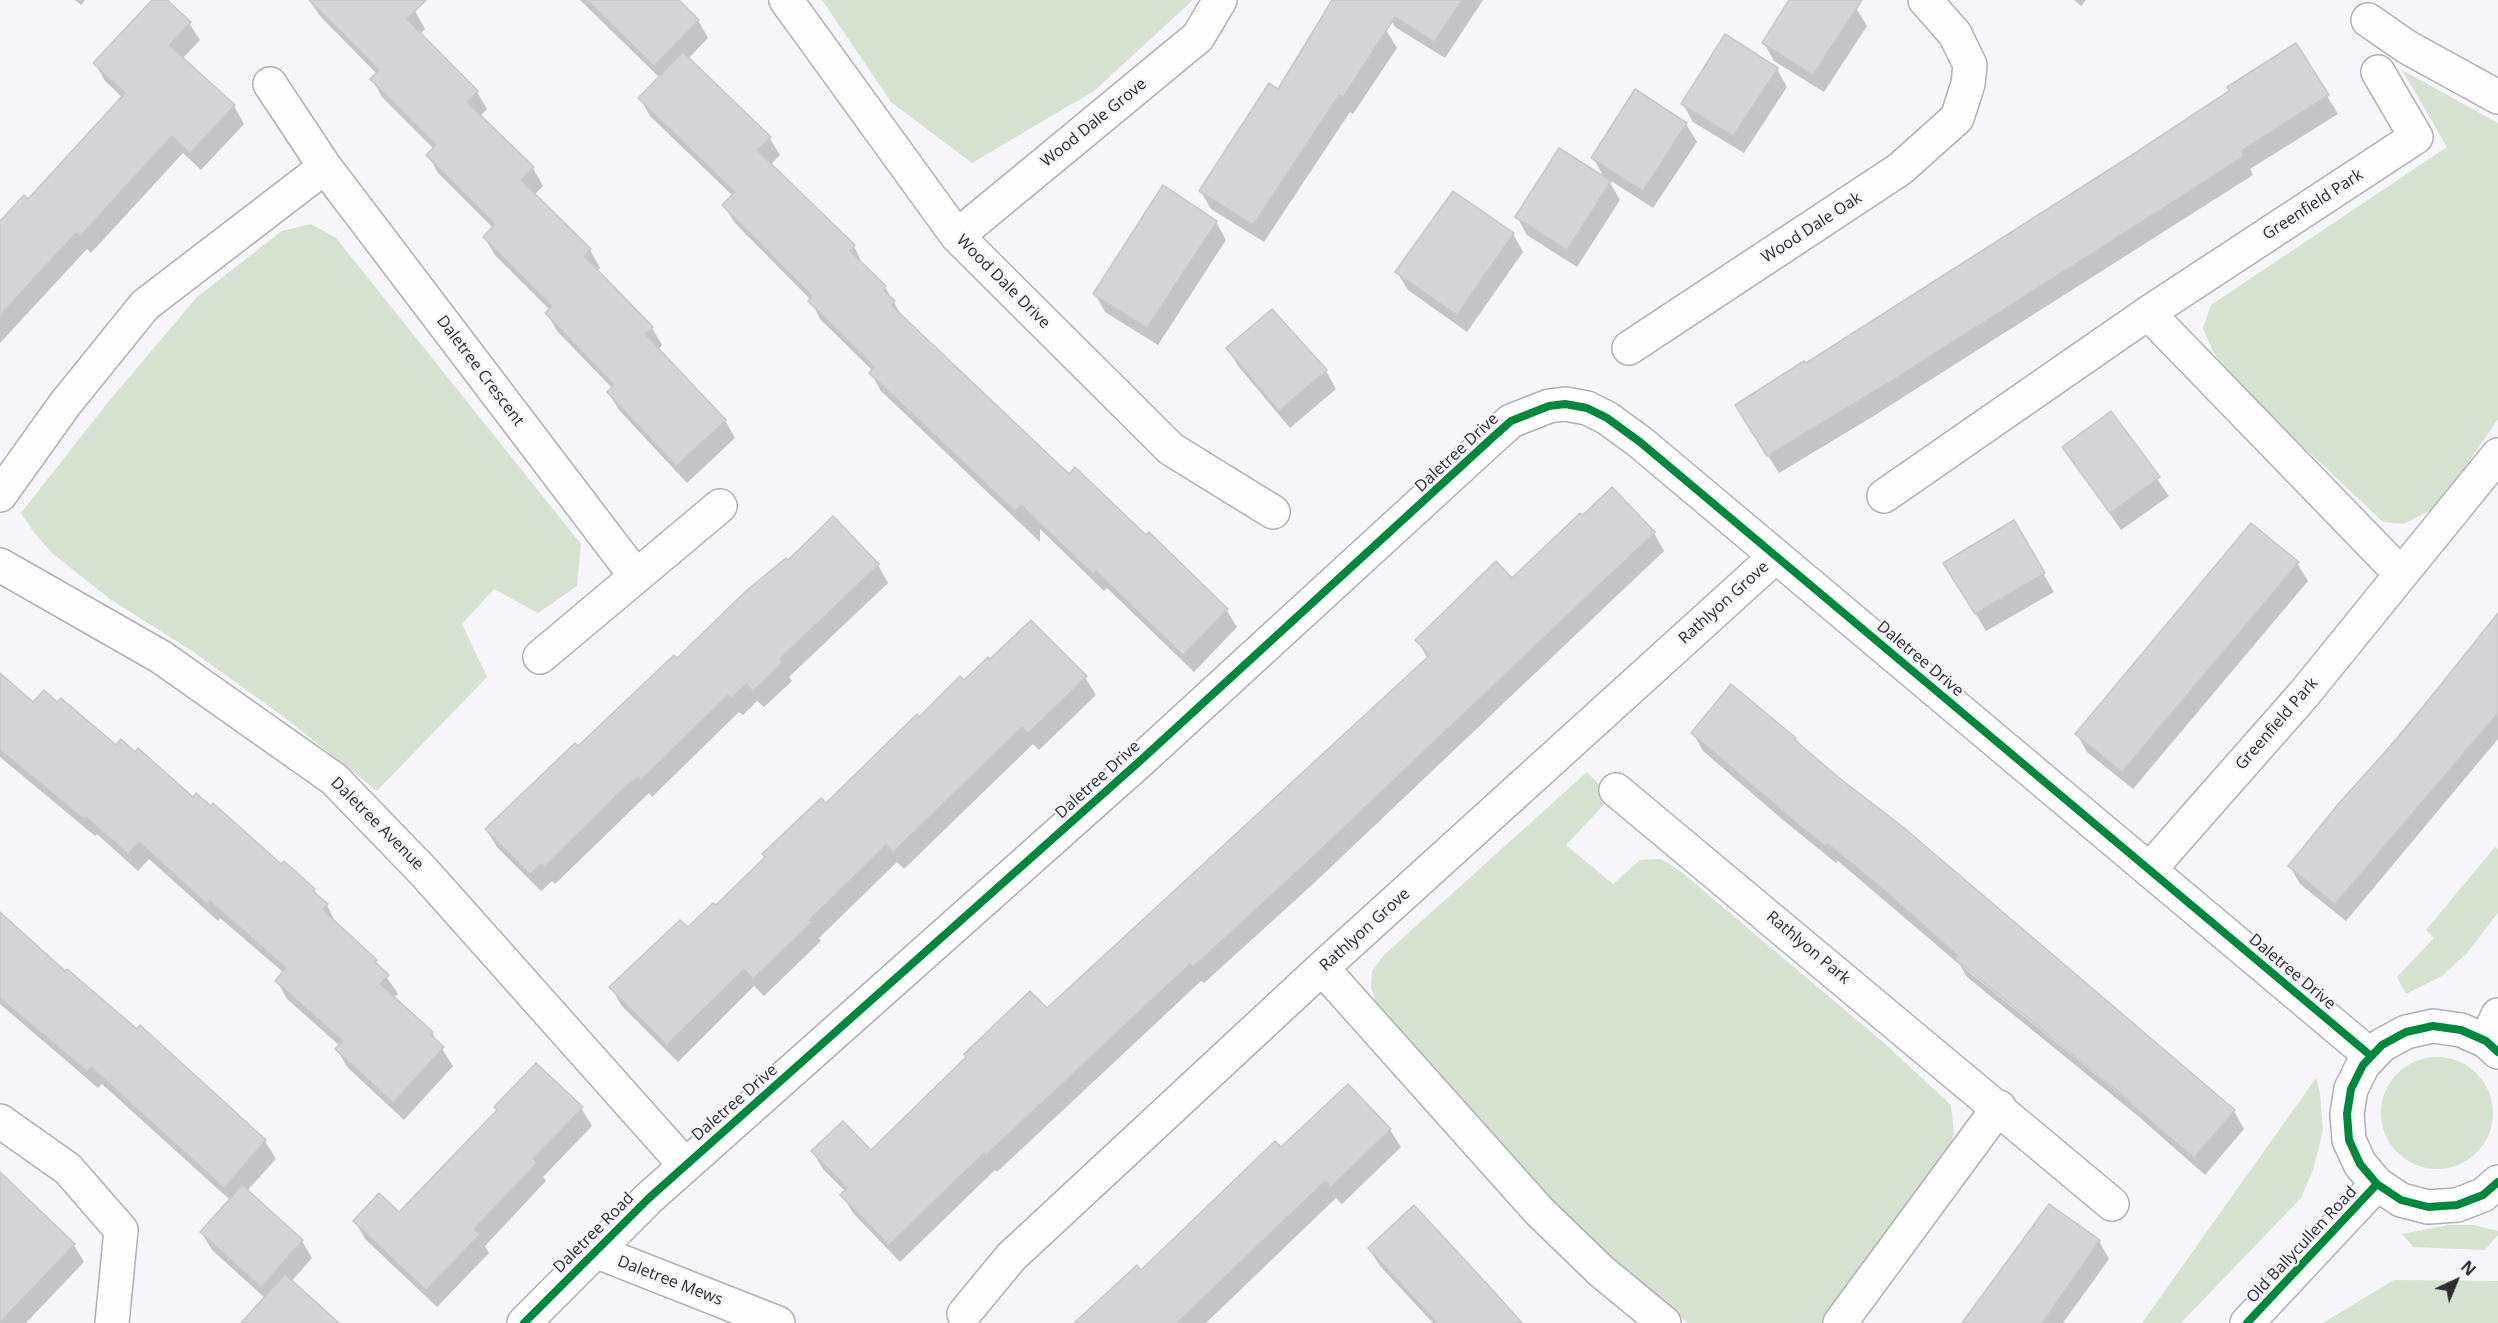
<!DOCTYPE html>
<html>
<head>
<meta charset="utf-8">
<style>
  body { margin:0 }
  #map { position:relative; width:2498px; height:1323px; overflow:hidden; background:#f5f5fa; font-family:"Open Sans",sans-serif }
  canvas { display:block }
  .north { position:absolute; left:2426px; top:1251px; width:60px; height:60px; -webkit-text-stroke:4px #f4f4fb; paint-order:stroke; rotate:44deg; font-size:16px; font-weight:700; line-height:24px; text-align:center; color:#2c2c2f }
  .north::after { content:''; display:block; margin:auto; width:21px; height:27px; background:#2c2c2f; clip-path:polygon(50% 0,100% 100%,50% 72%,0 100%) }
</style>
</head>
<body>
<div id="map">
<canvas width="2498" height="1323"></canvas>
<div class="north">N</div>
</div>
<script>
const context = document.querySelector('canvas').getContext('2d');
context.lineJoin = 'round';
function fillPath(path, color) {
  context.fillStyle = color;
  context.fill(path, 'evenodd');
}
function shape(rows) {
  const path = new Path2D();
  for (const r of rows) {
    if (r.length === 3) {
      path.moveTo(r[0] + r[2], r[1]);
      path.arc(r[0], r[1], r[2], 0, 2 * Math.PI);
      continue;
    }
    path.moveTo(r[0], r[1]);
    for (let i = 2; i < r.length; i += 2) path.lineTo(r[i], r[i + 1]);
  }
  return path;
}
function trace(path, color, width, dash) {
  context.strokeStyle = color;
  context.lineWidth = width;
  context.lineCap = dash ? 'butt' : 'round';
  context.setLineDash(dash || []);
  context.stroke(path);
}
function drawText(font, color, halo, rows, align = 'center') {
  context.font = font + ' "Open Sans",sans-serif';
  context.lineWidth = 4.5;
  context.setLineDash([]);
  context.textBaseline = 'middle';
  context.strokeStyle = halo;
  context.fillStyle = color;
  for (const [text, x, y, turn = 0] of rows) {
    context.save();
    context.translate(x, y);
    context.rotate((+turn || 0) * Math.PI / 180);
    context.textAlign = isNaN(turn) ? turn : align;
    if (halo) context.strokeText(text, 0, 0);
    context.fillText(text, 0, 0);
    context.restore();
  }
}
fillPath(shape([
  [822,0,1193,0,1094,91,972,163,891,102],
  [2402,70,2498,123,2498,419,2460,475,2430,511,2403,524,2383,522,2237,384,2213,352,2203,328,2211,305,2447,147],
  [311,224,336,238,581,544,577,586,538,613,494,589,462,624,487,677,377,791,284,717,192,651,110,599,53,554,33,531,21,513,109,401,197,297,282,231],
  [1587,772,1611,797,1566,845,1613,884,1640,860,1661,859,1679,870,1884,1043,1951,1105,1954,1134,1943,1163,1823,1323,1688,1323,1566,1216,1377,1007,1371,987,1372,971,1384,955],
  [2495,847,2498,849,2498,913,2467,953,2442,976,2406,994,2397,977,2434,938,2426,930],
  [2437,1113,56],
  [2316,1078,2320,1093,2323,1130,2313,1170,2301,1198,2181,1323,2142,1323],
  [2448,1225,2473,1225,2498,1231,2498,1235,2485,1250,2413,1247,2402,1234],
  [2394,1280,2498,1281,2498,1323,2323,1323]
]), '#d5e2cf');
fillPath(shape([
  [75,0,85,0,81,5],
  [154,0,165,0,189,23,200,40,182,59,234,106,244,124,201,170,183,153,91,253,87,249,0,343,0,223,28,201,123,98,105,81,95,63],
  [309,0,403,0,415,11,425,29,420,34,477,92,487,109,480,116,533,168,543,186,534,195,590,250,600,268,597,271,652,328,662,345,658,350,725,420,735,438,687,483,619,410,609,393,613,389,557,331,547,313,550,310,495,255,484,237,493,228,438,173,428,155,434,149,382,97,372,79,377,74,320,16],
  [580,0,677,0,698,20,708,38,688,59,769,137,780,155,770,165,854,246,863,265,885,287,903,318,1069,476,1226,609,1237,627,1194,672,1107,588,1104,591,1040,529,1040,542,881,391,871,373,873,371,820,319,811,300,735,223,724,206,733,196,650,116,640,98,660,78],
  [1334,0,1339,0,1386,30,1397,48,1353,114,1350,112,1264,242,1211,209,1201,192,1278,91],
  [1390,0,1483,0,1445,58,1395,27,1384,9],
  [1791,0,1844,0,1856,8,1867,26,1824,92,1774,61,1764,43],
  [2074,0,2086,0,2081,6],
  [2296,45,2338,114,2250,169,2253,175,1872,417,1779,473,1747,423],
  [1777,69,1787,87,1744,153,1693,122,1683,104],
  [1686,124,1697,142,1653,208,1608,179,1620,200,1577,267,1527,235,1517,217,1605,179,1593,158],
  [1164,188,1216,222,1226,240,1158,345,1105,312,1095,294],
  [1513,234,1523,252,1467,332,1408,290,1397,272],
  [1228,348,1326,371,1336,389,1290,428,1238,366],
  [2110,413,2169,496,2121,530,2064,447],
  [2013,522,2054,592,1986,631,1956,581],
  [1654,533,1664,551,1312,885,1204,983,1201,981,997,1172,995,1170,900,1262,853,1213,842,1195,846,1192,823,1169,813,1152,871,1152,1047,1010,1428,659,1417,640,1512,580],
  [2297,563,2308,581,2133,789,2087,752,2077,734],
  [878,565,888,583,789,677,792,681,764,707,757,701,743,715,739,712,652,797,649,793,555,884,552,881,541,891,497,847,486,829,677,660],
  [2498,615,2498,739,2346,921,2300,884,2290,866],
  [0,674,34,704,57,704,281,866,284,863,314,890,327,905,336,924,376,961,398,994,394,998,432,1033,453,1066,404,1120,347,1067,337,1049,340,1046,287,999,277,981,284,973,220,918,218,921,149,859,138,871,97,834,95,836,0,757],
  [1085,677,1096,695,1039,750,1033,744,904,869,897,862,819,938,821,941,764,996,754,986,678,1062,621,1005,611,987,716,908,919,719,964,682],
  [1693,733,1795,739,1799,746,2234,1111,2244,1129,2205,1175,2138,1116,1967,977,1960,965,1838,861,1836,863,1783,820,1703,751],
  [1963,963,2138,1105,2136,1107,1963,967],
  [0,914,66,973,137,1031,140,1027,265,1141,276,1159,247,1191,302,1241,312,1258,291,1282,337,1323,246,1323,265,1298,212,1250,201,1232,230,1200,102,1084,98,1088,0,1004],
  [581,1108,592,1126,543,1177,546,1181,485,1246,489,1253,437,1307,365,1239,355,1221,399,1215,498,1112],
  [1390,1130,1401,1147,1342,1204,1336,1198,1206,1323,1076,1323,1141,1272,1281,1149],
  [0,1184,74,1245,84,1262,26,1323,0,1323],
  [2099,1241,2109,1259,2063,1323,1965,1323],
  [1369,1249,1521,1323,1433,1323,1380,1266]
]), '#0003');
const building = shape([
  [152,0,167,0,191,22,169,45,235,105,190,153,172,136,80,236,76,233,0,315,0,221,24,195,28,199,125,93,93,63,152,0],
  [309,0,426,0,407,19,478,91,467,102,534,167,521,180,591,249,584,256,653,327,645,334,726,420,676,466,607,392,614,385,545,313,552,306,483,237,495,224,426,155,436,145,370,79,379,70,309,0],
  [587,0,679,0,699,20,654,66,587,0],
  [1332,0,1462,0,1434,42,1395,17,1343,97,1339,95,1253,225,1199,191,1269,83,1278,89,1332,0],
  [1789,0,1862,0,1813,75,1762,43,1789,0],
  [1725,34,1778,68,1733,136,1681,104,1725,34],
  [2296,43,2329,95,2241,151,2244,156,2162,209,1896,378,1767,456,1735,405,1804,361,1806,363,2129,157,2229,91,2227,87,2296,43],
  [683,52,771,137,757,150,855,245,850,251,886,286,883,290,895,301,891,305,1069,474,1075,467,1146,535,1149,532,1228,609,1183,655,1096,571,1093,574,1021,505,1015,511,869,373,874,367,808,301,812,296,722,205,735,192,638,98,683,52],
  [1635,89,1687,123,1643,191,1591,158,1635,89],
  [1559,148,1611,181,1567,250,1515,217,1559,148],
  [1163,185,1217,221,1147,328,1093,294,1163,185],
  [1453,191,1514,233,1457,315,1395,272,1453,191],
  [1272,309,1327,370,1279,411,1226,348,1272,309],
  [2111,411,2160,477,2110,513,2062,447,2111,411],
  [1612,487,1655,532,1302,867,1193,967,1190,964,986,1155,984,1153,889,1245,840,1195,847,1188,811,1151,843,1121,871,1150,966,1057,964,1054,1030,991,1047,1008,1430,655,1415,640,1496,561,1512,578,1580,513,1583,515,1612,487],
  [833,516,879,564,780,659,783,662,753,691,746,684,732,698,728,695,641,780,638,777,627,785,544,867,541,864,530,874,485,829,575,743,578,746,674,655,677,658,746,591,786,558,788,560,833,516],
  [2014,520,2045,573,1975,614,1943,563,2014,520],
  [2251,523,2299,562,2122,772,2075,734,2251,523],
  [2498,613,2498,713,2335,904,2288,866,2340,802,2403,732,2498,613],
  [1031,620,1087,676,1028,733,1022,727,893,852,886,845,809,920,812,922,753,979,744,969,667,1045,609,987,680,920,688,927,713,903,716,905,765,857,762,854,821,798,826,803,917,714,919,717,960,676,964,680,988,657,990,659,1031,620],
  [0,673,33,702,44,690,57,702,61,698,116,745,121,739,135,752,138,748,193,797,196,793,211,806,213,803,281,864,284,861,315,889,313,891,328,904,323,910,377,960,375,962,389,975,380,984,433,1032,431,1035,444,1047,393,1103,335,1049,343,1041,275,981,286,968,210,901,207,904,139,842,128,854,86,817,84,819,0,750,0,673],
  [1731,684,1796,738,1795,740,1838,777,1903,827,2235,1110,2194,1158,2130,1103,2131,1102,1955,959,1958,956,1891,896,1828,844,1825,846,1799,825,1691,733,1731,684],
  [0,912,65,971,67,969,137,1029,140,1025,266,1140,224,1188,91,1067,87,1071,0,998,0,912],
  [536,1063,583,1107,533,1159,537,1163,474,1229,480,1234,426,1290,353,1221,379,1193,399,1212,497,1110,494,1107,536,1063],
  [1348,1084,1391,1129,1331,1187,1325,1181,1177,1323,1074,1323,1137,1265,1141,1270,1275,1141,1281,1147,1348,1084],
  [0,1172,75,1244,0,1322,0,1172],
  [242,1185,303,1240,261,1287,200,1232,242,1185],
  [2049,1204,2100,1240,2042,1323,1962,1323,2049,1204],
  [1414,1205,1488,1285,1522,1323,1437,1323,1368,1248,1414,1205],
  [285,1274,339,1323,241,1323,285,1274]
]);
fillPath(building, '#d4d4d8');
trace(building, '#c7c6ca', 1.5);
const minor = shape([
  [786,0,957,236,1171,449,1273,512],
  [2368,20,2407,47,2498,97],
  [270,84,325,167,635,575],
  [957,236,1198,37,1220,0],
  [2148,313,2400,573],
  [1629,348,1900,169,1957,118,1968,84,1970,65,1955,34,1925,0],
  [0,495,65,404,145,305,325,167],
  [1884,496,2148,313,2416,137,2378,72],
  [0,565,161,657,334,779,424,872,685,1165],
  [540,657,720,506],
  [1616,790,2112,1204],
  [2149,870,2304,694,2498,455],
  [1322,968,1539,1211,1601,1271,1664,1323],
  [0,1121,68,1169,121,1230,112,1323],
  [595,1251,778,1323],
  [964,1314,1011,1257,1322,968,1776,556],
  [524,1323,649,1198,1141,760,1492,438,1511,421,1549,406,1565,404,1587,408,1607,418,1640,442,2371,1056],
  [1840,1323,1999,1107]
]);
const tertiary = shape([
  [2486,1041,2498,1015],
  [2498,1052,2486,1041,2461,1030,2433,1026,2406,1032,2382,1045,2363,1065,2351,1089,2347,1114,2349,1140,2360,1164,2377,1184,2401,1200,2428,1207,2457,1205,2483,1195,2498,1182],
  [2247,1323,2377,1184]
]);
trace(minor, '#b0b0b4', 36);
trace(tertiary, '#b0b0b4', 36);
trace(minor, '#fefefe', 33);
trace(tertiary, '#fefefe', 33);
trace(shape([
  [2498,1052,2486,1041,2461,1030,2433,1026,2406,1032,2382,1045,2363,1065,2351,1089,2347,1114,2349,1140,2360,1164,2377,1184,2401,1200,2428,1207,2457,1205,2483,1195,2498,1182],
  [524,1323,649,1198,1141,760,1492,438,1511,421,1549,406,1565,404,1587,408,1607,418,1640,442,2371,1056],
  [2247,1323,2377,1184]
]), '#00873e', 8);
drawText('16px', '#2c2c2f', '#f4f4fb', [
  ["Wood Dale Grove",1094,123,-39],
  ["Greenfield Park",2313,205,-33],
  ["Wood Dale Oak",1812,228,-33],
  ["Wood Dale Drive",1003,282,45],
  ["Daletree Crescent",480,371,53],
  ["Daletree Drive",1457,453,-43],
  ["Rathlyon Grove",1724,603,-42],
  ["Daletree Drive",1920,659,40],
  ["Greenfield Park",2277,724,-49],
  ["Daletree Drive",1098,780,-42],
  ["Daletree Avenue",377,824,45],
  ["Rathlyon Grove",1365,930,-42],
  ["Rathlyon Park",1808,948,40],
  ["Daletree Drive",2292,972,40],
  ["Daletree Drive",735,1103,-41],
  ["Daletree Road",594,1233,-45],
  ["Old Ballycullen Road",2302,1245,-47],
  ["Daletree Mews",670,1281,21]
]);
</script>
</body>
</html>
